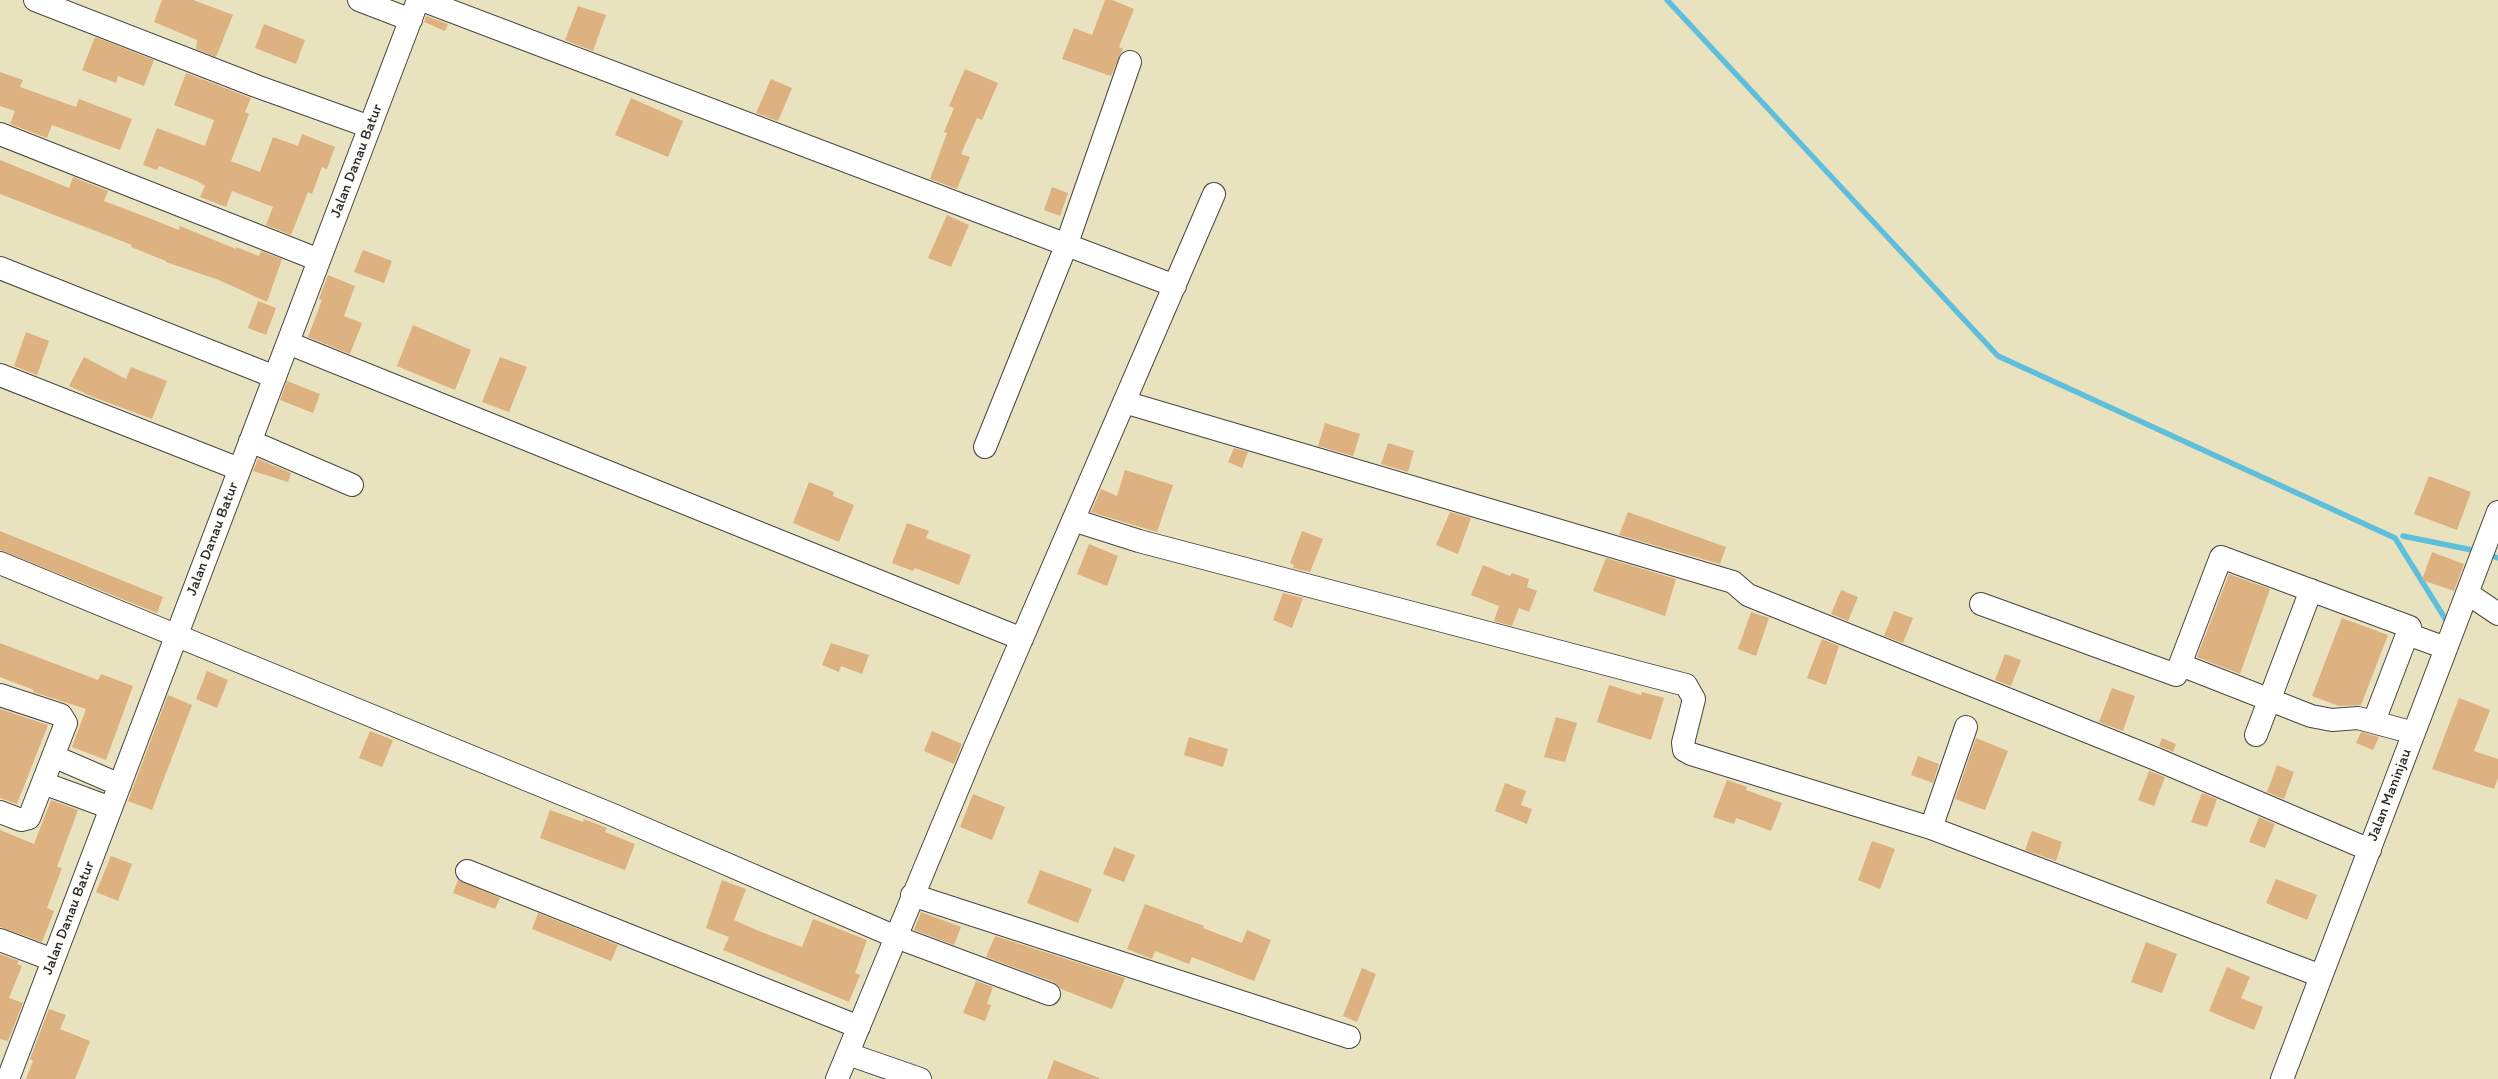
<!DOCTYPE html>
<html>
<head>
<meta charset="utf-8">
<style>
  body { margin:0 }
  canvas { display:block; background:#e8e2bf }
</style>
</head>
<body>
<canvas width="2498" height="1079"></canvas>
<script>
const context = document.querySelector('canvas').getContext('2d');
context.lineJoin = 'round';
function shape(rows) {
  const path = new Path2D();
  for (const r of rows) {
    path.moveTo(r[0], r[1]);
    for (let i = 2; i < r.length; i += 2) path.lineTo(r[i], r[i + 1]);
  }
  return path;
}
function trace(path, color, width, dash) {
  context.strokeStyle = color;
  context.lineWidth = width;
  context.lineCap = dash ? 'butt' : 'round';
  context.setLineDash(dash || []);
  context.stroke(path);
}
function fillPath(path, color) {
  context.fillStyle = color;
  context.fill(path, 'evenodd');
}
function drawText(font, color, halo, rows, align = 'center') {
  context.font = font + ' Itim,sans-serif';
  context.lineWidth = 4;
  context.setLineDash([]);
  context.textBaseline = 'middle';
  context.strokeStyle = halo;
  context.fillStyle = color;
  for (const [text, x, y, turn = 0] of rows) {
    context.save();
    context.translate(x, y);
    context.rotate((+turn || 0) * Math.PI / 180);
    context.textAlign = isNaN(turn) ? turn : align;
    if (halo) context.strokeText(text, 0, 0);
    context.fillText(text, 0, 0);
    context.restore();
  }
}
trace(shape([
  [1667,0,1998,356,2395,538,2446,620],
  [2403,536,2477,551],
  [2486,554,2498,558]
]), '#5ebedc', 5.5);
fillPath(shape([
  [162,0,193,0,233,15,216,57,196,49,197,40,154,22],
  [1105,0,1112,0,1134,9,1119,47,1123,49,1111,76,1062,59,1074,28,1092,35],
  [578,6,606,15,593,51,565,40],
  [426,16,448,24,445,31,424,22],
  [264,24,305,40,296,64,255,48],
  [95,37,154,60,144,86,118,76,116,83,82,70],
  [965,69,998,83,982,120,977,118,961,154,970,157,957,189,930,179,947,133,944,132,954,108,949,106],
  [0,72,23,80,20,87,76,107,79,99,132,119,120,150,52,125,47,138,10,124,15,111,0,106],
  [186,73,251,98,245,112,249,114,231,161,260,172,273,137,298,146,302,134,335,147,327,169,322,167,312,194,308,192,291,235,266,225,273,207,232,191,226,207,200,197,205,186,197,181,159,166,157,170,143,165,157,128,205,146,214,120,174,105],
  [771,79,792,88,778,121,756,113],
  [631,98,683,121,668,157,615,135],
  [0,160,69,188,73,177,108,191,104,201,141,215,179,230,180,226,236,249,236,247,259,256,261,251,282,259,267,302,219,280,166,262,166,261,131,247,132,245,0,194],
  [1052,187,1068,193,1060,216,1044,210],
  [947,215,969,225,951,267,928,258],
  [363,250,392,261,384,283,354,272],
  [328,275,355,286,344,316,362,323,350,354,308,337,322,300,319,299],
  [258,301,276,308,266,335,248,328],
  [413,325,471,350,455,390,397,366],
  [26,332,49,341,37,375,14,366],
  [84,357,126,379,131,367,167,381,152,419,93,397,69,386],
  [500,357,527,367,509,412,482,402],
  [287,381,320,394,313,413,280,400],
  [1325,423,1360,434,1353,456,1318,446],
  [1388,443,1414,451,1408,472,1381,464],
  [1234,448,1248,452,1242,468,1228,462],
  [258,459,291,473,288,482,253,471],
  [1125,470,1173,485,1157,532,1091,512,1101,489,1117,496],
  [2429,476,2471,492,2457,530,2414,514],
  [809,482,834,492,833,496,854,505,839,542,793,523],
  [1450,512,1471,518,1458,554,1436,545],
  [1628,512,1726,547,1720,564,1619,535],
  [907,523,929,531,926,538,971,555,959,585,915,568,913,571,892,563],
  [0,531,163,597,157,613,0,550],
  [1302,531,1323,539,1310,572,1293,568,1294,565,1290,563],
  [1089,544,1118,556,1107,586,1077,574],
  [2432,552,2464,564,2454,591,2422,580],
  [1606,558,1676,579,1665,616,1593,591],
  [1483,565,1510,576,1512,573,1529,579,1527,587,1537,591,1529,612,1519,608,1512,626,1494,621,1499,606,1471,595],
  [2229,574,2270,589,2240,674,2197,657],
  [1841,590,1858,597,1848,621,1831,614],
  [1283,593,1303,598,1292,628,1273,620],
  [1894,611,1913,618,1903,643,1884,636],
  [1751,612,1769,618,1756,656,1738,649],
  [2342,618,2388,635,2361,705,2339,706,2312,696],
  [1822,639,1839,646,1826,685,1807,678],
  [0,643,98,680,101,674,133,686,106,760,72,747,86,709,33,692,34,690,0,677],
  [831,643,869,655,862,674,841,666,839,672,822,665],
  [2005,654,2021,660,2011,686,1995,680],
  [207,671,228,680,217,708,196,699],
  [1609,685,1641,695,1642,692,1664,698,1651,740,1597,722],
  [2112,688,2135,696,2123,731,2099,722],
  [168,695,192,705,152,810,128,801],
  [2459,698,2490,710,2474,751,2498,759,2498,778,2494,789,2432,769],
  [0,709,48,725,17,804,0,798],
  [1556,717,1577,723,1565,762,1544,757],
  [370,731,393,740,382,767,359,758],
  [932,731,962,744,954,764,924,751],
  [2361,732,2379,737,2373,750,2356,743],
  [1189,737,1228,749,1223,767,1184,755],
  [1976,738,2008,751,1985,810,1955,799],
  [2162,738,2176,744,2173,752,2159,746],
  [1918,756,1939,764,1933,783,1911,775],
  [2277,765,2294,772,2284,799,2267,792],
  [2149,771,2165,777,2154,806,2138,800],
  [1727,780,1747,787,1746,790,1782,803,1771,831,1736,818,1734,824,1713,817],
  [1505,783,1526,791,1521,805,1532,809,1527,824,1495,811],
  [2202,793,2217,799,2207,827,2191,822],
  [973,794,1005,807,992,840,960,827],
  [51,800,78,810,57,867,62,868,47,908,54,911,42,942,0,927,0,830,34,844],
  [550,810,583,822,584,819,607,828,605,832,635,844,625,870,540,838],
  [2259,817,2275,824,2265,848,2249,842],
  [2032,831,2062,842,2056,861,2025,850],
  [1872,841,1895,849,1880,889,1858,880],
  [1114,847,1135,855,1124,882,1103,874],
  [111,856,132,864,118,901,96,892],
  [1040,870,1092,889,1078,923,1027,903],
  [2276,879,2317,895,2307,920,2266,903],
  [458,880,500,898,495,909,453,893],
  [722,880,746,889,734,920,761,932,802,947,813,919,867,940,855,973,860,975,849,1002,723,950,729,937,706,928],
  [1145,904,1204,926,1203,928,1242,943,1247,930,1271,940,1254,981,1192,957,1189,964,1155,951,1152,959,1127,949],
  [921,912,961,927,954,945,914,930],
  [538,913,618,945,611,961,532,929],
  [995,936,1125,978,1112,1009,1061,989,1054,982,986,957],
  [2146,942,2177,954,2162,993,2131,982],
  [0,954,19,961,17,964,22,966,9,998,23,1003,8,1041,0,1039],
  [2227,967,2250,977,2241,998,2263,1007,2254,1030,2209,1011],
  [1362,968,1376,974,1357,1022,1343,1016],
  [976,981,993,987,987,1004,991,1005,985,1021,963,1013],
  [49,1009,66,1015,60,1029,90,1041,75,1079,26,1079,33,1061,30,1059],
  [1054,1060,1099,1078,1099,1079,1047,1079]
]), '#deb180');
const minor = shape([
  [35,0,256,86,370,127],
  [359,0,411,20],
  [422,0,1175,286],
  [0,134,319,260],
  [0,268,275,377],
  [288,343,1022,639],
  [0,375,239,469],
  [1124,402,1733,582,1748,595,2156,759,2370,850],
  [250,441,352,485],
  [985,447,1066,246,1130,62],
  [1073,520,1139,541,1686,685,1694,699,1683,743,1684,750,1691,754,1931,828,2321,976],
  [0,563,613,815,896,937,1049,994],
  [2467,593,2498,614],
  [1981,604,2176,675,2221,557,2410,627,2374,721],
  [2407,634,2446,648],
  [2181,665,2311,716,2332,720,2358,718,2414,733],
  [0,695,61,715,66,723,29,818,21,820,0,812],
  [2256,735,2311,590],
  [53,756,120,785],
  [43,783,111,808],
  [1931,828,1966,727],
  [467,871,859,1027],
  [912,895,1349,1037],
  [0,940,53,960],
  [848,1054,920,1079],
  [8,1079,418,0],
  [837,1079,976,745,1214,194],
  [2282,1079,2498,512]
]);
trace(minor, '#474641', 24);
trace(minor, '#fff', 22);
drawText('15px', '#2b2b2b', '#fdfcf7', [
  ["Jalan Danau Batur",357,161,-69],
  ["Jalan Danau Batur",213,539,-69],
  ["Jalan Maninjau",2390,795,-69],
  ["Jalan Danau Batur",69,918,-69]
]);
</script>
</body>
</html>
